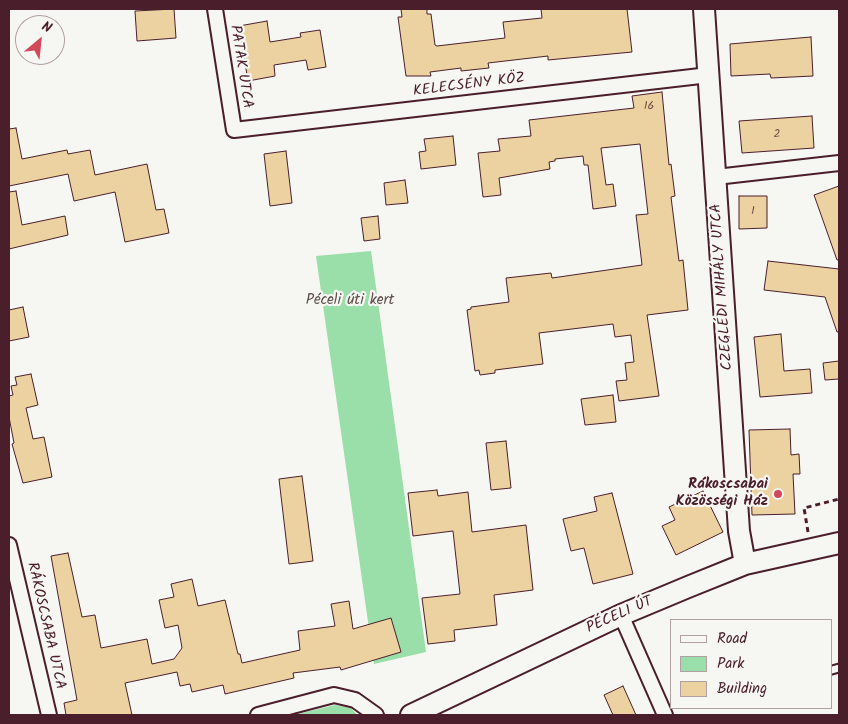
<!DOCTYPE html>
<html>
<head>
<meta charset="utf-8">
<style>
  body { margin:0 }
  #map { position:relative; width:848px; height:724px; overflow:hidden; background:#f6f6f2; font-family:Kalam,sans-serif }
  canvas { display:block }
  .frame { position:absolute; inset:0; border:10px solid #4a1f2b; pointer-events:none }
  .legend { position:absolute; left:670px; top:619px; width:162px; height:90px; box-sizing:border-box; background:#f6f6f2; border:1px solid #b1a0a2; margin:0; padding:6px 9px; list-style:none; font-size:15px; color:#4a1f2b }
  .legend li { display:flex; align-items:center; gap:10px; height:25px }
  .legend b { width:25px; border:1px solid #b1a0a2 }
  .north { position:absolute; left:15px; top:15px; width:50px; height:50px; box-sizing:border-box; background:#f6f6f2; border:1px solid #b1a0a2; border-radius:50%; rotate:28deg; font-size:14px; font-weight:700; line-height:20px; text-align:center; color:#4a1f2b }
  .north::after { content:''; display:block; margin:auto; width:18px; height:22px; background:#d1495b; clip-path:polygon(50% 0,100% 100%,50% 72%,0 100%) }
</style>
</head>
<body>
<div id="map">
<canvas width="848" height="724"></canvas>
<div class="frame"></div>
<ul class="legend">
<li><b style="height:6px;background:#f6f6f2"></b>Road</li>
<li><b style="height:14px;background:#9adeaa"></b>Park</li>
<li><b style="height:14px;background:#ecd2a1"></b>Building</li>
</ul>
<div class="north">N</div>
</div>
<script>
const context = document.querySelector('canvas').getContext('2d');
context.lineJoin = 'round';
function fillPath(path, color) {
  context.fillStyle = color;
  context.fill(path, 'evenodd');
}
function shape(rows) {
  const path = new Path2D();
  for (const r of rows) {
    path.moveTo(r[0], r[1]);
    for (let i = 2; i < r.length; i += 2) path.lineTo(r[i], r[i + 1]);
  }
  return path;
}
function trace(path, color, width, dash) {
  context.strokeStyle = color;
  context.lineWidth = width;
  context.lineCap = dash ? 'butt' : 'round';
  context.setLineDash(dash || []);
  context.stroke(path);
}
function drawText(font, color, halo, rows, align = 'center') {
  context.font = font + ' Kalam,sans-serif';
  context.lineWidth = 4.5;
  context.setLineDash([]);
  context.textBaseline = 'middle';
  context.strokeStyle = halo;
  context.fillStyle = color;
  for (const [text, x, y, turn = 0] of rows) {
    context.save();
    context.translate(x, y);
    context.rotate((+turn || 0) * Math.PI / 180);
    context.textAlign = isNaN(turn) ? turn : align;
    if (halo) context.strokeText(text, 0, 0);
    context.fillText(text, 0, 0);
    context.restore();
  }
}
fillPath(shape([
  [371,251,426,652,374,664,316,256],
  [335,705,351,708,357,715,294,715]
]), '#9adeaa');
const building = shape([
  [174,9,176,38,137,41,135,11,174,9],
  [401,9,427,9,427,14,431,14,435,45,437,46,505,38,503,22,542,18,541,9,627,9,632,52,548,60,548,56,488,63,489,68,461,71,461,68,430,72,431,76,406,76,398,17,402,17,401,9],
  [267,21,270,42,301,37,300,33,320,30,326,67,308,70,306,60,274,65,275,76,248,81,239,26,267,21],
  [811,37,813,76,771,78,770,74,731,76,730,44,811,37],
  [662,92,669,165,671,164,675,196,671,197,679,261,683,260,688,310,647,315,659,396,619,401,616,381,627,380,625,363,634,362,631,335,615,337,613,324,539,333,543,364,495,370,495,373,480,375,479,370,475,371,467,310,471,309,471,307,509,302,506,278,551,273,552,278,642,265,636,215,648,214,640,144,601,148,606,185,613,184,616,206,593,209,588,165,584,165,583,156,555,159,555,161,549,162,550,169,499,178,501,195,483,197,478,153,500,151,498,139,531,136,529,120,634,108,632,96,662,92],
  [812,116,814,148,742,153,739,121,812,116],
  [16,128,22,159,67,150,68,154,90,150,95,175,147,164,156,210,164,209,169,233,125,242,115,192,74,201,68,174,9,186,9,129,16,128],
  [453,136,456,165,421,169,419,152,426,151,424,139,453,136],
  [286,151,292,203,270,206,264,154,286,151],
  [405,180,408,203,386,205,384,183,405,180],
  [839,186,839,260,837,260,814,195,839,186],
  [16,191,22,225,65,216,68,235,9,249,9,192,16,191],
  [739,196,767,196,767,228,739,229,739,196],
  [378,216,380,239,364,241,361,218,378,216],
  [768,261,839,269,839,332,837,332,825,297,764,290,768,261],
  [23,307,29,337,9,341,9,310,23,307],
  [781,334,784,371,810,369,812,393,760,397,754,337,781,334],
  [839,361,839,379,825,380,823,363,839,361],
  [31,374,38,405,26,408,33,439,44,437,52,477,23,483,12,444,14,443,9,417,9,396,13,395,11,386,17,385,15,377,31,374],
  [613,395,616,422,585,425,581,399,613,395],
  [790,429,791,455,799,454,800,474,793,474,795,514,752,515,749,430,790,429],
  [506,441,511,488,491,490,486,443,506,441],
  [302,476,313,561,289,564,279,479,302,476],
  [437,490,438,496,468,492,472,532,526,525,533,590,494,595,497,625,454,630,455,641,428,644,422,598,460,594,453,531,413,536,408,493,437,490],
  [703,491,723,532,676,555,662,526,675,520,669,507,703,491],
  [612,493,633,574,593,584,584,548,571,551,563,519,597,511,594,497,612,493],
  [68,553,82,617,95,615,101,648,147,639,152,664,174,659,182,648,178,625,165,628,159,600,174,597,171,584,192,579,198,606,225,600,238,654,240,654,242,663,300,650,298,631,335,626,331,604,349,601,353,629,391,618,401,652,341,670,340,667,293,673,294,678,225,694,223,685,192,692,190,684,180,686,177,672,125,683,132,715,66,715,64,703,77,700,51,556,68,553],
  [623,686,636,715,613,715,604,695,623,686]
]);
fillPath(building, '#ecd2a1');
trace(building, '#4a1f2b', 1);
const service = shape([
  [832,670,839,668]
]);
const minor = shape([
  [215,9,234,130,709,75],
  [716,177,839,163],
  [9,545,49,715],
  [621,615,665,715],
  [258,715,334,695,355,700,376,715]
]);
const secondary = shape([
  [704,9,739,531,745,564],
  [411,715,621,615,688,587,745,564,839,543]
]);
trace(service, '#4a1f2b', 11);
trace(minor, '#4a1f2b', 18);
trace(secondary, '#4a1f2b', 24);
trace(shape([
  [808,532,804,508,839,499]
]), '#4a1f2b', 3, [5, 4]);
trace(service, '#f6f6f2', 7);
trace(minor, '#f6f6f2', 14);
trace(secondary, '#f6f6f2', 20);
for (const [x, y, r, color] of [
  [778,494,5,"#d1495b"]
]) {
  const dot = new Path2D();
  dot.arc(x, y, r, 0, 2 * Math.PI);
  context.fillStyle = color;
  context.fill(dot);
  trace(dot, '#f6f6f2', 2);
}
drawText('12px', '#724c48', null, [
  ["16",649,107],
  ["2",777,135],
  ["1",753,212]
]);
drawText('15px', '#4a1f2b', '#f6f6f2', [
  ["PATAK UTCA",240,67,81],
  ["KELECSÉNY KÖZ",469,86,-7],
  ["CZEGLÉDI MIHÁLY UTCA",723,287,-94],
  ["PÉCELI ÚT",620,616,-24],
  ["RÁKOSCSABA UTCA",45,626,77]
]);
drawText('15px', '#5e4f4b', '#f6f6f2', [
  ["Péceli úti kert",350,301]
]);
drawText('bold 15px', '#4a1f2b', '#f6f6f2', [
  ["Rákoscsabai",768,485],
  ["Közösségi Ház",768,502]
], 'right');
</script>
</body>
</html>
